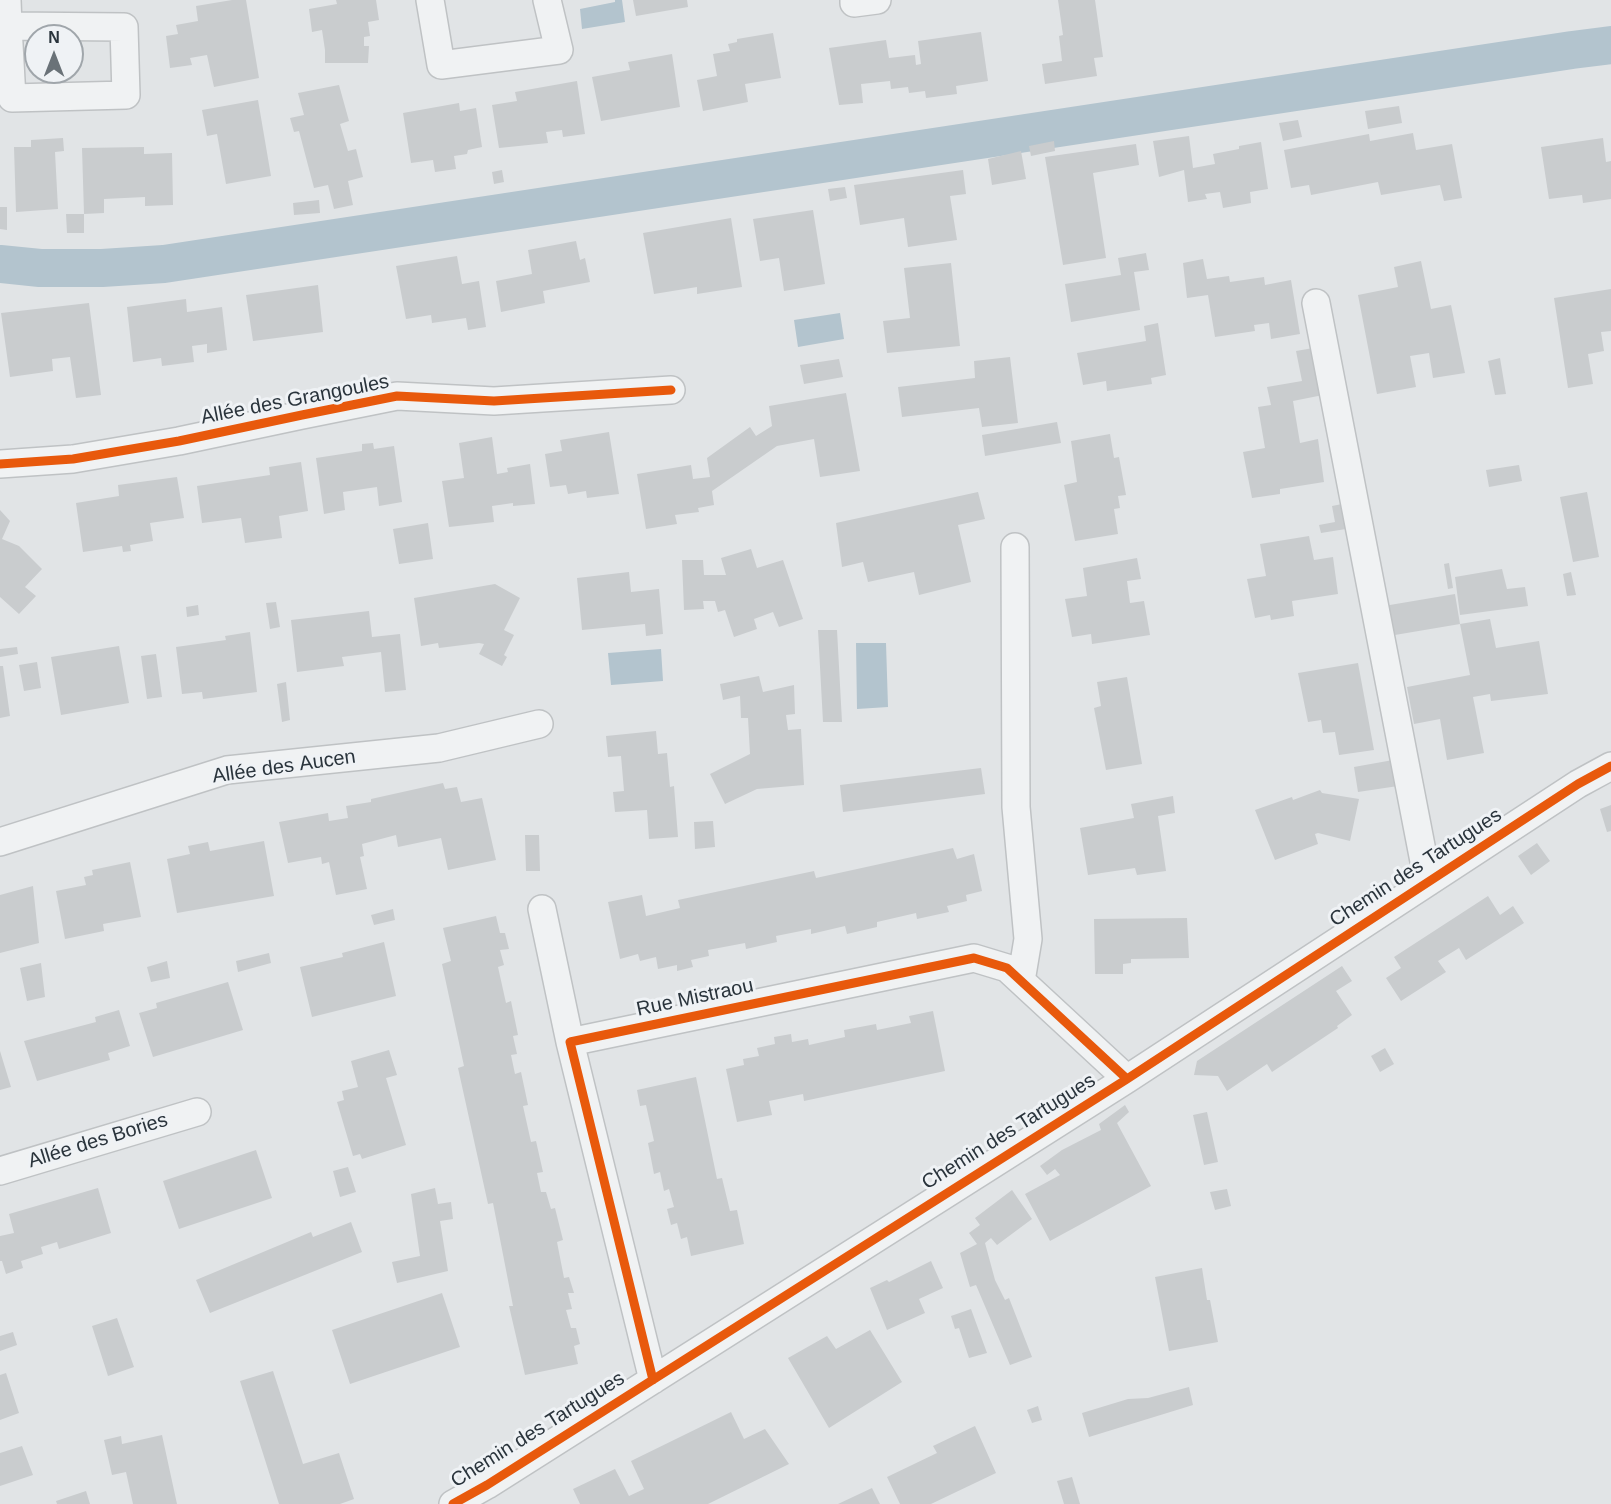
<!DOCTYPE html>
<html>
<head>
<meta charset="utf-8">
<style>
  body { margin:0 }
  #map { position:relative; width:1611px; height:1504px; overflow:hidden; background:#e1e4e6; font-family:Helvetica,sans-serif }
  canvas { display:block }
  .north { position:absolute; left:24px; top:24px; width:60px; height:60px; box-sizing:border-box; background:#eff2f5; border:2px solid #a0a6ab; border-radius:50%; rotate:0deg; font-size:16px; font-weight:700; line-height:24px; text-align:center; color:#2a343c }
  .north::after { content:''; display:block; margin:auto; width:21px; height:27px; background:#6a7278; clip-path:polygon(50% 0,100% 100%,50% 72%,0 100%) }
</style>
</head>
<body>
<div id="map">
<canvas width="1611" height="1504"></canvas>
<div class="north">N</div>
</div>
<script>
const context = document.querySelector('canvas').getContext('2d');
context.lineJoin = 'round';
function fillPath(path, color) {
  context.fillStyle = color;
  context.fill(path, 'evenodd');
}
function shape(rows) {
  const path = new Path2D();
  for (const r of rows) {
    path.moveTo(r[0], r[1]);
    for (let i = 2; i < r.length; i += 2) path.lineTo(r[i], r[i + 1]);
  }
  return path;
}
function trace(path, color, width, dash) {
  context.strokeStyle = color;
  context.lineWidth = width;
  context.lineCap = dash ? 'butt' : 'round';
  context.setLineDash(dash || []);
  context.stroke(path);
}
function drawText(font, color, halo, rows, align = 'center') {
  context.font = font + ' Helvetica,sans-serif';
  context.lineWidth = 6;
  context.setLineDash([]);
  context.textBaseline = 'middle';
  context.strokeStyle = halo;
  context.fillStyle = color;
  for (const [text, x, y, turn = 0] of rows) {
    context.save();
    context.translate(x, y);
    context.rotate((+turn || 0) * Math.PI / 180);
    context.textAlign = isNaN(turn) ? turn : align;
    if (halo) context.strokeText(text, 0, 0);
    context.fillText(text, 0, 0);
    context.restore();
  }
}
fillPath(shape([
  [615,0,622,0,625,22,582,29,580,9,615,2],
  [840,313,844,339,798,347,794,320],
  [856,643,886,643,888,707,857,709],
  [661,649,663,681,611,685,608,653]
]), '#b3c4ce');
trace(shape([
  [0,264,40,268,102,268,164,264,1572,50,1611,45]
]), '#b3c4ce', 38);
fillPath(shape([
  [232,0,246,0,259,78,214,87,207,55,190,58,192,65,170,68,166,36,178,34,176,25,198,21,196,6],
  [336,0,376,0,379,20,368,22,370,36,364,37,364,46,369,46,368,63,325,63,325,50,322,30,312,32,309,9,337,4],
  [633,0,687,0,688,7,636,16],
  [1058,0,1095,0,1103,57,1094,58,1097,76,1045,84,1042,64,1062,61,1059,36,1063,35],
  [981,32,988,81,956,86,957,94,926,98,925,91,909,93,908,87,891,89,890,81,861,84,863,103,839,105,829,48,886,40,889,58,915,55,916,65,921,64,918,41],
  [773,33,781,78,745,84,748,102,703,111,697,80,717,76,713,54,730,51,728,44,737,42,737,39],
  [672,54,680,107,601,121,592,77,630,70,628,62],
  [577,81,585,134,563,137,562,130,546,132,548,143,499,148,492,105,517,101,515,92],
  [339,85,349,121,340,124,348,151,356,149,363,177,348,181,353,205,334,209,328,185,314,188,299,131,294,132,290,118,304,115,298,93],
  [258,100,271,176,226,184,217,134,207,136,202,110],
  [459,103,460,111,476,108,482,147,468,150,467,154,454,156,456,169,435,172,433,160,411,163,403,113],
  [1399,106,1402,123,1368,129,1365,111],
  [1298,120,1302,137,1283,141,1279,123],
  [1413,133,1416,150,1452,144,1462,198,1444,201,1440,185,1381,195,1378,182,1311,195,1309,185,1291,188,1284,150,1369,134,1370,141],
  [1189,136,1193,168,1215,164,1213,154,1239,149,1239,146,1261,142,1268,189,1250,192,1251,203,1223,208,1220,192,1205,194,1207,199,1188,202,1184,170,1159,177,1153,141],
  [63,138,64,151,55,152,58,209,16,212,14,147,31,147,31,140],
  [1603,138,1606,162,1611,161,1611,199,1583,203,1582,195,1549,199,1541,147],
  [1054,141,1055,151,1031,156,1029,146],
  [1136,144,1139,165,1093,173,1106,258,1063,265,1045,157],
  [144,147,144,154,172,153,173,205,145,206,145,197,104,199,104,213,84,214,82,148],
  [1021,151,1026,179,992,185,988,159],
  [502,170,504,182,494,184,492,172],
  [963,170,966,194,950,196,957,240,908,247,904,218,860,225,854,185],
  [845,187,847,198,830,201,828,189],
  [319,200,320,213,294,215,293,203],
  [0,207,7,207,7,230,0,229],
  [813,210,825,284,784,291,779,258,760,261,753,219],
  [66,214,84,214,84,233,67,233],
  [731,218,742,287,697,294,697,287,654,294,643,233],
  [576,241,580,260,585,258,590,282,543,291,545,303,501,312,496,281,532,274,528,250],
  [1146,253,1149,270,1134,272,1140,310,1071,322,1065,284,1121,275,1118,258],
  [457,256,462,284,479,281,486,327,468,330,466,318,432,323,431,315,406,319,396,266],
  [1203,259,1207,279,1229,276,1230,282,1264,277,1265,285,1291,280,1300,334,1271,339,1269,323,1254,325,1255,331,1215,337,1208,295,1187,298,1183,263],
  [1421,261,1431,309,1451,305,1465,373,1433,378,1429,353,1410,356,1416,387,1377,394,1358,295,1398,287,1394,267],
  [951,263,960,346,887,353,883,321,910,318,904,268],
  [318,285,323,332,253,341,246,295],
  [1611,289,1611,331,1601,332,1604,351,1588,354,1593,384,1568,388,1554,298],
  [186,299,187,312,222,307,227,350,207,353,207,344,192,346,194,362,162,366,161,358,133,362,127,307],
  [89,303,101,395,76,398,70,357,52,359,53,371,10,377,1,313],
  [1158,323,1166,375,1151,378,1152,384,1107,391,1106,381,1083,385,1077,353,1146,341,1144,326],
  [1319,347,1328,394,1293,401,1300,443,1318,439,1324,482,1280,489,1280,494,1252,498,1243,452,1265,448,1258,407,1271,405,1267,387,1302,381,1296,351],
  [1010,357,1018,423,982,427,979,408,902,417,898,387,975,378,974,361],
  [1500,358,1506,394,1495,395,1488,361],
  [839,359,843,377,804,384,800,365],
  [846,393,860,471,820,477,814,439,777,446,712,491,714,505,698,508,699,512,675,515,677,524,646,529,637,474,691,465,693,479,710,477,707,458,750,427,756,436,772,426,769,406],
  [1057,422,1061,443,985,456,982,435],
  [609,432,619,494,587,498,586,491,568,494,566,485,550,487,545,454,562,451,560,440],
  [1110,434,1114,458,1119,457,1126,495,1118,496,1120,508,1114,509,1118,534,1075,541,1064,485,1077,482,1071,441],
  [492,437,497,474,508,472,507,468,530,464,535,504,513,506,513,503,492,506,494,522,449,527,442,481,464,478,459,443],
  [373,443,374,449,394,446,402,502,379,506,377,487,343,492,345,510,324,514,316,458,362,451,362,444],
  [301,462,308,511,279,516,282,538,245,543,241,518,202,523,197,486,270,475,269,467],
  [1519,465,1522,481,1489,487,1486,470],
  [177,477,184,518,150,523,153,541,130,545,131,551,123,552,122,546,83,552,76,503,119,496,118,485],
  [978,492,985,519,958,525,971,582,919,595,914,572,868,582,863,562,842,567,836,523],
  [1587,492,1599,557,1573,562,1560,497],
  [1347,503,1352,528,1321,533,1319,525,1335,522,1332,506],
  [0,510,10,521,2,539,19,546,42,569,25,587,36,596,19,614,0,597],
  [428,523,433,559,399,564,393,529],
  [1309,536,1314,560,1333,557,1338,594,1292,601,1294,616,1271,620,1270,615,1255,618,1247,579,1266,576,1260,544],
  [751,549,757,568,783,560,803,619,779,627,773,612,754,619,757,629,734,637,725,610,718,612,715,601,703,601,704,609,684,610,682,560,703,560,704,575,726,575,721,558],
  [1137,558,1141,579,1127,581,1130,603,1144,601,1150,635,1092,644,1091,634,1072,637,1065,599,1087,596,1083,568],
  [1449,563,1453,588,1448,589,1444,564],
  [1502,569,1507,589,1525,587,1528,606,1460,615,1455,577],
  [629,572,631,592,659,589,663,634,646,636,645,624,582,630,577,578],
  [1571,572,1576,595,1567,596,1563,574],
  [495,584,520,598,504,630,514,635,504,655,507,657,502,666,479,654,484,644,479,643,439,648,438,643,421,646,414,598],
  [1455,594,1460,624,1383,637,1378,607],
  [276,602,280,627,270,629,266,603],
  [198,605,199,615,187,617,186,607],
  [369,611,372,637,400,634,406,690,385,692,381,652,342,657,344,666,297,672,291,620],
  [1490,619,1496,648,1539,641,1548,694,1491,701,1490,694,1473,697,1484,753,1447,760,1440,719,1414,724,1407,687,1470,675,1460,624],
  [818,630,837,630,842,722,823,722],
  [250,632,257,692,203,699,202,692,182,694,176,647,226,640,225,636],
  [119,646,129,703,61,715,51,657],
  [17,647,18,654,0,657,0,649],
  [156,654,162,697,147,699,141,656],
  [37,662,41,688,24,691,19,665],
  [1358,663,1374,750,1339,755,1335,732,1323,733,1321,720,1308,722,1298,673],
  [0,666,3,666,10,716,0,718],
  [759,676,763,692,794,685,795,714,786,715,788,730,801,729,804,785,757,789,725,804,710,774,750,754,748,718,741,718,740,696,723,700,720,684],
  [1127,677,1142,764,1106,770,1094,708,1101,706,1097,682],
  [286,682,290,720,282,722,277,684],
  [656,731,658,754,667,753,670,787,674,786,678,837,649,839,647,810,615,812,613,792,624,791,621,756,608,757,606,736],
  [1393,760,1398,786,1358,792,1354,767],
  [981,768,985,794,843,812,840,785],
  [443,783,445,789,457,787,461,802,482,798,496,860,448,870,441,838,398,847,396,835,362,844,364,856,360,857,367,889,336,895,329,862,322,864,321,857,288,863,279,822,328,813,329,821,348,818,346,806,371,802,371,799],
  [1320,790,1322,793,1359,799,1350,841,1318,833,1315,834,1318,844,1275,860,1255,810,1292,797,1293,800],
  [1173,796,1175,813,1158,816,1166,871,1137,875,1135,868,1088,875,1080,828,1134,818,1131,804],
  [1611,805,1611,831,1607,832,1600,809],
  [713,821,715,847,695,849,694,822],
  [525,835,539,835,540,871,526,871],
  [264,841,274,896,177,913,167,859,190,854,188,846,208,842,210,851],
  [1537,843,1550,861,1531,875,1518,856],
  [953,848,957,859,974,854,982,891,966,895,967,901,947,906,949,912,917,919,916,913,877,922,877,927,847,934,845,926,811,934,811,929,776,936,777,942,746,949,745,943,708,950,709,956,691,960,693,967,677,971,677,965,658,969,656,957,640,961,638,954,620,959,608,902,642,895,646,916,680,908,678,900,814,871,816,878],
  [130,862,141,917,103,924,104,931,65,939,56,891,86,885,84,877,93,875,92,870],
  [33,886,39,943,0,953,0,895],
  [1488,896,1500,915,1513,906,1524,923,1466,960,1459,948,1438,961,1446,972,1401,1001,1386,978,1401,968,1394,957],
  [393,909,395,920,374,925,371,915],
  [496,916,500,933,505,933,509,949,500,950,504,965,498,967,506,1003,511,1001,518,1035,513,1036,517,1054,511,1055,515,1074,521,1072,528,1105,523,1106,531,1142,536,1141,543,1172,537,1173,541,1192,546,1192,551,1209,555,1208,563,1240,557,1242,564,1278,569,1277,574,1293,568,1293,572,1309,566,1310,571,1328,576,1328,580,1344,574,1346,578,1364,525,1375,509,1306,513,1306,493,1203,488,1204,458,1068,464,1066,442,964,451,961,443,928],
  [1187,918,1189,958,1131,959,1131,963,1123,964,1123,974,1095,974,1094,919],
  [384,942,396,996,312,1017,300,967,343,957,342,953],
  [269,953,271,963,238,972,236,961],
  [167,961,170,978,151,982,147,967],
  [41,963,45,997,27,1001,20,968],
  [1342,966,1352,981,1336,991,1352,1015,1337,1026,1338,1028,1272,1072,1267,1064,1227,1091,1218,1076,1194,1075,1197,1061],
  [228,982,243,1030,153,1057,139,1013,157,1008,156,1003],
  [119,1010,130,1046,108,1053,110,1060,37,1081,24,1041,96,1022,95,1017],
  [933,1011,945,1071,804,1101,803,1094,769,1101,772,1115,737,1122,726,1069,744,1065,743,1059,759,1056,757,1048,775,1044,774,1037,791,1034,792,1042,808,1039,809,1045,845,1037,844,1030,876,1024,877,1030,911,1023,909,1016],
  [1385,1048,1394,1064,1380,1072,1371,1056],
  [389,1050,397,1075,386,1078,406,1145,362,1159,360,1154,353,1156,337,1102,344,1100,342,1091,358,1087,351,1061],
  [0,1051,11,1087,0,1090],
  [696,1077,717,1179,722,1178,730,1211,737,1210,744,1244,691,1256,687,1237,681,1239,677,1223,671,1225,667,1209,674,1207,669,1189,664,1191,660,1172,654,1174,648,1143,654,1141,646,1105,640,1106,637,1090],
  [1125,1105,1129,1112,1117,1123,1151,1186,1050,1241,1025,1194,1060,1175,1055,1169,1047,1175,1040,1166,1062,1150,1101,1130,1099,1124],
  [1207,1112,1218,1162,1204,1165,1193,1115],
  [256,1150,272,1198,179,1229,163,1181],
  [348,1167,356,1192,340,1197,333,1171],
  [98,1188,111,1233,59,1249,57,1242,41,1247,43,1254,21,1261,23,1268,6,1274,2,1261,0,1261,0,1236,14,1233,9,1214],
  [435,1188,438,1204,451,1202,453,1219,440,1221,448,1271,397,1283,392,1262,420,1256,411,1194],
  [1227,1189,1231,1206,1215,1210,1210,1192],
  [1012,1190,1032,1219,997,1245,991,1238,985,1243,995,1280,1005,1300,1009,1298,1032,1357,1010,1365,976,1285,970,1287,960,1253,977,1244,969,1233,980,1225,975,1218],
  [351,1222,362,1252,210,1313,196,1280,311,1232,313,1237],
  [931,1261,943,1288,919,1299,925,1313,887,1330,870,1288,887,1280,889,1282],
  [1202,1268,1207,1300,1210,1300,1218,1342,1169,1351,1155,1277],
  [442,1293,460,1347,350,1384,332,1330],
  [971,1309,987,1353,969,1358,959,1328,955,1329,951,1316],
  [117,1318,134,1367,108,1376,92,1326],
  [870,1330,902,1382,829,1428,788,1358,827,1336,836,1349],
  [13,1332,17,1345,0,1351,0,1336],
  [273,1371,303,1464,339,1453,354,1499,340,1504,279,1504,240,1381],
  [6,1373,19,1413,0,1420,0,1375],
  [1189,1387,1193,1405,1089,1437,1082,1413,1128,1399,1148,1398],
  [1038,1406,1042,1420,1032,1423,1027,1410],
  [731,1412,744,1439,765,1429,789,1464,708,1504,580,1504,573,1489,615,1469,629,1496,644,1489,631,1461],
  [975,1426,996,1473,931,1504,900,1504,887,1477,937,1453,933,1446],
  [162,1435,177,1504,133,1504,126,1472,112,1475,104,1440,121,1436,122,1444],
  [22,1446,33,1475,0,1486,0,1453],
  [1072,1477,1080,1504,1064,1504,1057,1481],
  [872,1488,880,1504,838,1504],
  [86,1491,90,1504,57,1504,56,1501]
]), '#c9ccce');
const minor = shape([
  [7,0,8,26,12,98,126,95,124,27,8,26],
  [430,0,441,65,559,50,547,0],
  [854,0,854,3,877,0],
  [1316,303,1428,882],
  [0,464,73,459,179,441,302,415,397,396,494,401,671,390],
  [1015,547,1016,807,1028,939,1021,981],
  [0,842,227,770,439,748,539,724],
  [542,909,570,1042],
  [0,1171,197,1112],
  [653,1380,570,1042,974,958,1007,968,1127,1079],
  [453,1504,487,1485,1127,1079,1578,784,1611,766]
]);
trace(minor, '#bfc2c4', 30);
trace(minor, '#f0f2f3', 27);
trace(shape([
  [0,464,73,459,179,441,302,415,397,396,494,401,671,390],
  [653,1380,570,1042,974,958,1007,968,1127,1079],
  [453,1504,487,1485,1127,1079,1578,784,1611,766]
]), '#e8590c', 9);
drawText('20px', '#2a343c', '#eff2f5', [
  ["Allée des Grangoules",295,400,-11],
  ["Allée des Aucen",284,767,-8],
  ["Chemin des Tartugues",1416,868,-33],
  ["Rue Mistraou",695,998,-12],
  ["Chemin des Tartugues",1009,1132,-32],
  ["Allée des Bories",98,1141,-17],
  ["Chemin des Tartugues",538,1430,-32]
]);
</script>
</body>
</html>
